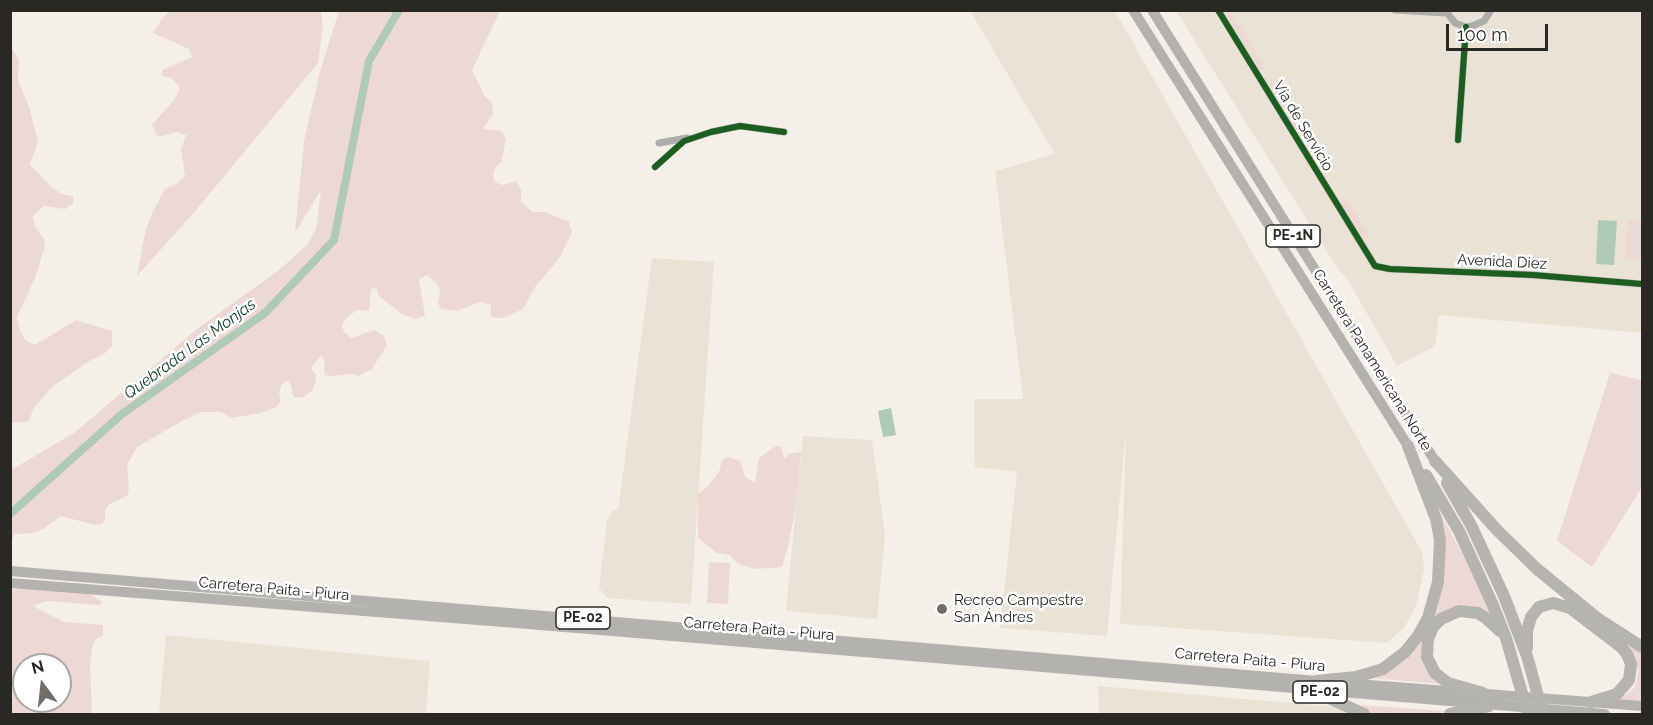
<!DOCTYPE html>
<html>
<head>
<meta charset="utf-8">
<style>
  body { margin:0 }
  #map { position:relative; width:1653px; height:725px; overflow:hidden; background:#f4f0e8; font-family:Raleway,sans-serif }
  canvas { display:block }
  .frame { position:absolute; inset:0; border:12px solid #2a2823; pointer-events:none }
  .north { position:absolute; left:12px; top:653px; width:60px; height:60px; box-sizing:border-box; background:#fff; border:2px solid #aaa9a7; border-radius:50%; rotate:345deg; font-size:16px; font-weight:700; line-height:24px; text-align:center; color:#2a2823 }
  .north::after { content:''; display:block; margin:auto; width:21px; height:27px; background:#716e68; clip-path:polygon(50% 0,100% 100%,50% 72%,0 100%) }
  .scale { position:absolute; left:1446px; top:24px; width:102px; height:27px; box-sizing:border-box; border:3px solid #2a2823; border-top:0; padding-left:8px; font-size:18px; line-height:21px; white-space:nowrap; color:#2a2823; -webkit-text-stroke:4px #fff; paint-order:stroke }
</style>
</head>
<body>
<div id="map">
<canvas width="1653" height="725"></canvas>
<div class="frame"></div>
<div class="north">N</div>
<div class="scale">100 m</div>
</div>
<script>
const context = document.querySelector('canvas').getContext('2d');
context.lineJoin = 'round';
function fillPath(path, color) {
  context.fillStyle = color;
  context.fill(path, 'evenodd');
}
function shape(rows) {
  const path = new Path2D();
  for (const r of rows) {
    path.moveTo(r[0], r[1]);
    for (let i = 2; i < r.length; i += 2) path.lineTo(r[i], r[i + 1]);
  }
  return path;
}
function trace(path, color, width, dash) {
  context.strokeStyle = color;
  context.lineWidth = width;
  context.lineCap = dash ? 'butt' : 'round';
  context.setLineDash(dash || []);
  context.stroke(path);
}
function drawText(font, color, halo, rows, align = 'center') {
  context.font = font + ' Raleway,sans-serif';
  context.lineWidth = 5;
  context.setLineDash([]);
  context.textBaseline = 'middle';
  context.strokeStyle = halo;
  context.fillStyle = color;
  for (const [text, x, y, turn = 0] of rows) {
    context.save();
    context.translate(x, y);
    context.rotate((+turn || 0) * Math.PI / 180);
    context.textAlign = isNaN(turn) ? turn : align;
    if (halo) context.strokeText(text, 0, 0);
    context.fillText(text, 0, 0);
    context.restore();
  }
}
fillPath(shape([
  [970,11,1115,11,1422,552,1424,569,1416,606,1404,628,1386,643,1120,624,1126,430,1107,636,1000,628,1017,472,975,467,974,399,1023,399,995,171,1055,154],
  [1176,11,1642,11,1642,333,1439,315,1435,346,1397,366,1346,277,1339,271],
  [652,258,714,262,691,604,607,598,599,588,607,521,613,510,618,510],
  [803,436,872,440,885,534,877,619,786,611],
  [166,635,430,661,426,714,159,714],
  [1098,686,1336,707,1347,714,1099,714]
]), '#eae3d5');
fillPath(shape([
  [172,10,321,11,323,26,318,63,197,209,137,276,146,229,153,211,165,189,176,184,185,176,181,149,186,135,177,132,158,137,152,125,174,100,180,88,172,78,162,76,162,70,192,57,189,49,153,33,163,17],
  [339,11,500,11,472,70,485,97,492,102,493,114,483,129,501,131,506,139,501,163,495,167,493,176,495,182,502,185,516,181,521,190,521,202,533,212,545,212,569,222,572,232,560,257,535,287,523,309,503,318,491,317,491,305,480,302,457,311,441,309,438,303,440,292,438,285,427,275,419,280,425,316,415,319,402,314,379,296,376,288,371,289,369,311,357,310,346,318,342,325,344,332,351,338,374,330,383,335,387,345,372,369,358,376,352,374,331,376,325,375,324,360,321,355,311,368,316,376,315,384,312,391,303,397,294,398,289,380,282,384,279,392,281,401,276,407,261,413,231,418,221,412,201,412,182,421,137,447,127,465,129,489,127,496,108,505,105,511,105,521,99,525,91,524,61,516,43,529,33,533,15,534,11,541,11,470,74,433,197,329,279,270,307,245,316,229,321,190,295,233,304,141,320,71],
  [1225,11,1231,11,1267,70,1260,70,1224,12],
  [11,46,19,61,18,80,29,107,38,142,30,164,51,187,62,194,73,196,73,204,65,209,44,206,33,216,35,227,44,239,45,246,35,278,17,317,19,328,25,340,35,345,76,320,112,331,112,346,105,353,91,360,53,386,34,408,28,422,11,423],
  [1272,78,1309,138,1301,138,1269,85],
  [1348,201,1371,238,1363,239,1340,202],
  [1628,220,1642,221,1642,261,1625,260],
  [1610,373,1642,380,1642,487,1592,567,1557,541],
  [780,446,785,459,789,454,801,452,796,506,788,547,782,567,755,569,739,564,729,555,717,553,698,538,698,494,708,486,719,472,722,460,729,457,740,461,745,477,755,483,759,458,774,447],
  [1435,504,1470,567,1493,619,1453,607,1439,614,1430,622,1436,606],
  [709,562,730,563,728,604,707,603],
  [20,589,90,594,102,602,100,605,47,601,33,606,64,622,103,625,103,635,96,639,92,648,90,666,92,709,90,714,11,714,10,590],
  [24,665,60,665,60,701,24,701],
  [1424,634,1443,684,1370,678],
  [1613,635,1642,650,1642,701,1620,699,1633,689,1636,684,1638,672,1630,648],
  [1362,705,1445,711,1439,714,1372,714,1364,709]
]), '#eed8d4');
fillPath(shape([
  [1598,220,1617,221,1614,265,1596,264],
  [891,408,896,435,883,437,878,411]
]), '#afcab6');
trace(shape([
  [10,514,122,414,265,313,334,240,369,61,399,10]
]), '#afcab6', 8);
trace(shape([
  [1218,10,1375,266,1390,269,1533,275,1642,284],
  [1395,10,1446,13],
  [1445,10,1455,23,1466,27,1472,26,1484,21,1491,10],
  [1458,140,1466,27],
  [659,143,687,138],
  [655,167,684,141,711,132,740,126,784,132]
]), '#adaeab', 7);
trace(shape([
  [1133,10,1408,446],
  [1152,10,1435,461],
  [10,571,1317,681,1642,706],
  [10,583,516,623,1605,714]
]), '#b3b2ae', 10);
trace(shape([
  [1435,461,1497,530,1537,569,1597,618,1642,647],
  [1426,475,1459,531,1492,603,1506,638,1528,714],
  [1447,483,1471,525,1504,596,1527,656,1543,714],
  [1527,648,1527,631,1531,617,1539,607,1553,603,1570,608,1621,647,1627,654,1631,664,1629,680,1617,694,1591,702],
  [1317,681,1356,677,1383,669,1405,652,1418,636,1428,618,1438,582,1440,540,1436,519,1408,446],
  [1313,691,1364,714],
  [1483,693,1448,683,1435,673,1427,657,1428,639,1433,627,1441,619,1459,611,1478,613,1487,619,1500,631],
  [1581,713,1585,714],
  [1450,714,1489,706]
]), '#b6b4af', 12);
trace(shape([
  [1218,10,1375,266,1390,269,1533,275,1642,284],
  [1458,140,1466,27],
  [655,167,684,141,711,132,740,126,784,132]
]), '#1b5e20', 6);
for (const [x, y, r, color] of [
  [942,609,6,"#716e68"]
]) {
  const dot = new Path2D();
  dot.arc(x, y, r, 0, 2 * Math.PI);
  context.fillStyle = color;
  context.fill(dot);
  trace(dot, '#fff', 2);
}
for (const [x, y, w] of [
  [1293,236,54],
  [583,618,54],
  [1320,692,54]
]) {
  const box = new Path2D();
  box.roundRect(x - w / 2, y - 11, w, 22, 4.5);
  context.fillStyle = '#fff';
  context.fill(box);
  trace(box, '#2a2823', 1.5);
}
drawText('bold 14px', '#2a2823', null, [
  ["PE-1N",1293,236],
  ["PE-02",583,618],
  ["PE-02",1320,692]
]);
drawText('15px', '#2a2823', '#fff', [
  ["Vía de Servicio",1303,126,59],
  ["Avenida Diez",1502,262,3],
  ["Carretera Panamericana Norte",1372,360,58],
  ["Carretera Paita - Piura",274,589,5],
  ["Carretera Paita - Piura",759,629,5],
  ["Carretera Paita - Piura",1250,660,5]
]);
drawText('15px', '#2a2823', '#fff', [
  ["Recreo Campestre",954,600],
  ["San Ándres",954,617]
], 'left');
drawText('italic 16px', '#0d3f26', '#fff', [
  ["Quebrada Las Monjas",190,349,-36]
]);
</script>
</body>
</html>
